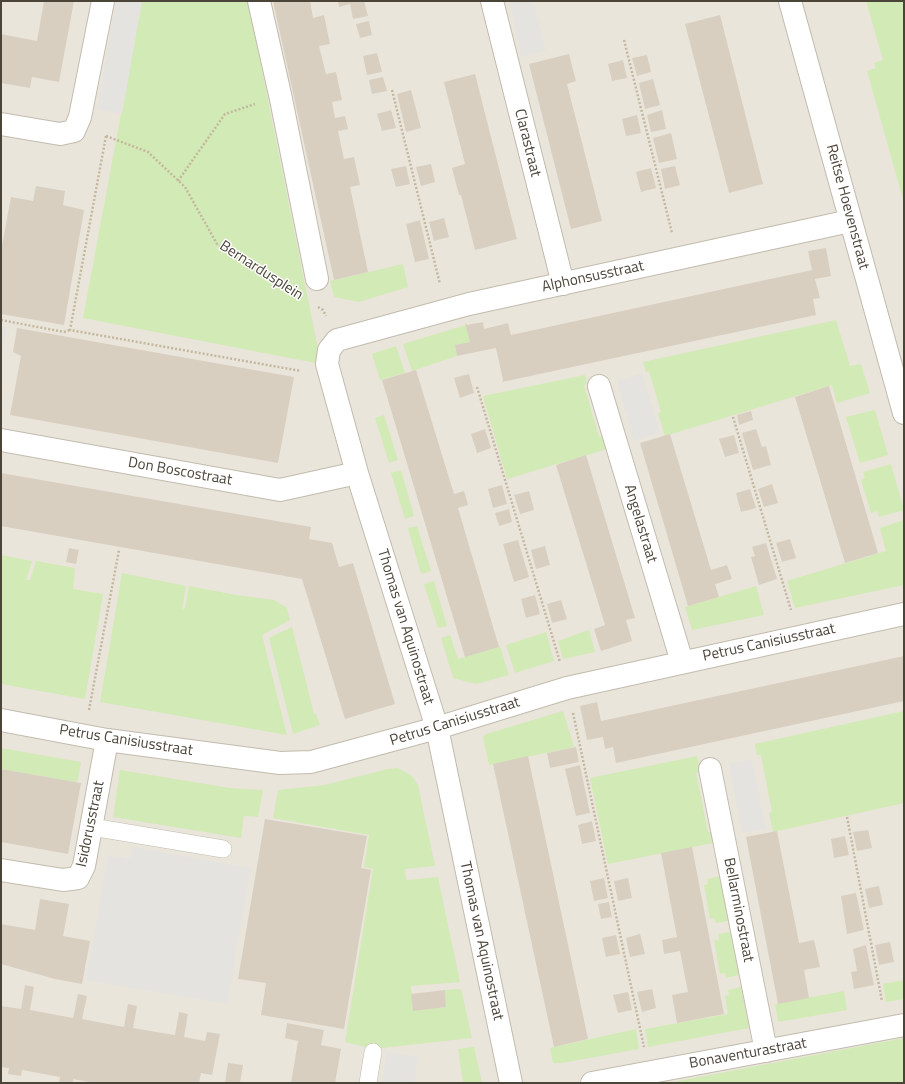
<!DOCTYPE html>
<html>
<head>
<meta charset="utf-8">
<style>
  body { margin:0 }
  #map { position:relative; width:905px; height:1084px; overflow:hidden; background:#f6f3ec; font-family:"Titillium Web",sans-serif }
  canvas { display:block }
  .frame { position:absolute; inset:0; border:2px solid #4b4439; pointer-events:none }
</style>
</head>
<body>
<div id="map">
<canvas width="905" height="1084"></canvas>
<div class="frame"></div>
</div>
<script>
const context = document.querySelector('canvas').getContext('2d');
context.lineJoin = 'round';
function fillPath(path, color) {
  context.fillStyle = color;
  context.fill(path, 'evenodd');
}
function shape(rows) {
  const path = new Path2D();
  for (const r of rows) {
    path.moveTo(r[0], r[1]);
    for (let i = 2; i < r.length; i += 2) path.lineTo(r[i], r[i + 1]);
  }
  return path;
}
function trace(path, color, width, dash) {
  context.strokeStyle = color;
  context.lineWidth = width;
  context.lineCap = dash ? 'butt' : 'round';
  context.setLineDash(dash || []);
  context.stroke(path);
}
function drawText(font, color, halo, rows, align = 'center') {
  context.font = font + ' "Titillium Web",sans-serif';
  context.lineWidth = 3;
  context.setLineDash([]);
  context.textBaseline = 'middle';
  context.strokeStyle = halo;
  context.fillStyle = color;
  for (const [text, x, y, turn = 0] of rows) {
    context.save();
    context.translate(x, y);
    context.rotate((+turn || 0) * Math.PI / 180);
    context.textAlign = isNaN(turn) ? turn : align;
    if (halo) context.strokeText(text, 0, 0);
    context.fillText(text, 0, 0);
    context.restore();
  }
}
fillPath(shape([
  [1,1,904,1,904,1083,1,1083]
]), '#eae5da');
fillPath(shape([
  [142,1,248,1,321,364,83,318],
  [866,1,904,1,904,203,867,71,876,68,874,63,883,60],
  [403,264,408,287,359,302,334,297,330,281],
  [836,320,850,366,861,364,870,393,837,403,832,385,665,436,658,413,661,412,649,371,646,372,643,362],
  [466,325,470,342,455,345,457,356,412,371,403,344],
  [396,346,405,373,380,380,372,354],
  [585,375,587,384,584,385,599,437,603,436,607,449,507,479,483,396],
  [875,410,888,455,860,463,846,417],
  [384,415,398,460,389,463,375,418],
  [891,464,904,510,879,517,877,511,871,513,861,480,865,478,863,472],
  [401,470,414,516,405,519,391,473],
  [904,520,904,585,795,608,787,581,886,551,880,528],
  [417,526,431,571,421,574,408,528],
  [1,555,32,561,26,580,30,580,36,561,75,568,73,589,103,594,85,699,1,684],
  [122,573,186,586,182,609,185,608,189,586,236,595,274,600,287,608,290,620,262,635,287,735,100,702],
  [434,581,447,626,438,628,424,584],
  [756,586,764,615,692,630,685,607],
  [292,627,314,714,316,714,320,725,293,734,269,638],
  [589,630,595,652,563,659,558,641],
  [546,632,554,661,515,673,506,645],
  [450,635,458,659,500,646,509,675,476,684,453,678,441,638],
  [563,711,574,747,489,765,483,737,486,734],
  [904,711,904,803,773,832,769,813,772,812,761,755,757,755,755,744],
  [1,748,81,762,78,779,76,782,1,769],
  [697,756,700,772,696,773,708,832,711,832,713,843,608,864,590,778],
  [398,768,412,776,418,785,435,866,405,869,406,880,438,877,460,982,411,986,413,1011,446,1007,445,990,461,989,472,1038,373,1049,345,1042,373,869,364,867,369,835,273,818,278,790,324,785,388,769],
  [120,770,230,788,263,790,258,817,244,816,241,838,113,817],
  [720,876,728,921,716,923,714,918,710,919,704,885,708,884,707,879],
  [730,932,739,975,726,978,725,973,720,974,714,940,719,940,718,934],
  [904,980,904,999,886,1002,883,984],
  [741,987,749,1028,648,1047,645,1029,728,1014,725,996,729,995,728,990],
  [844,991,847,1010,778,1022,775,1004],
  [636,1029,639,1049,562,1063,553,1063,550,1048],
  [904,1038,904,1083,668,1083],
  [474,1047,482,1083,463,1083,458,1049]
]), '#d2eab5');
fillPath(shape([
  [116,1,142,1,122,114,97,109],
  [509,1,533,1,546,50,522,57],
  [1,326,7,327,1,363],
  [642,373,660,433,634,441,617,381],
  [752,759,766,829,742,833,729,764],
  [132,847,251,868,227,1004,86,980,108,855,130,859],
  [387,1052,418,1057,414,1083,382,1083]
]), '#e5e3e0');
fillPath(shape([
  [44,1,74,1,59,82,32,77,30,88,1,83,1,34,37,41],
  [273,1,310,1,313,18,324,15,330,44,319,46,326,74,336,72,342,100,332,102,335,118,345,116,348,129,338,131,344,159,354,157,360,185,350,187,368,272,334,280],
  [338,1,364,1,368,16,353,19,350,4,339,7],
  [720,15,763,184,729,193,685,24],
  [369,21,372,35,360,38,356,24],
  [377,53,382,72,367,75,363,56],
  [569,54,576,81,567,84,602,221,571,229,529,64],
  [647,55,651,72,637,76,632,58],
  [623,60,627,78,612,81,608,64],
  [475,74,517,239,475,250,461,195,459,195,452,168,465,164,444,82],
  [383,77,387,91,372,94,369,80],
  [653,79,660,105,645,109,639,83],
  [411,90,421,128,406,132,397,94],
  [391,110,396,128,382,131,377,114],
  [662,110,666,129,651,132,647,115],
  [637,115,641,133,626,136,622,119],
  [671,133,677,159,659,163,653,138],
  [431,164,435,182,421,186,416,167],
  [406,166,410,184,396,187,391,169],
  [675,166,680,185,665,189,661,169],
  [651,168,656,188,641,192,636,172],
  [36,186,65,191,63,205,84,210,64,325,1,314,1,251,11,197,33,201],
  [444,218,449,237,434,241,429,222],
  [420,220,429,259,415,262,406,224],
  [826,248,831,276,815,279,820,298,813,299,816,315,502,382,503,380,496,348,457,356,455,345,470,342,465,323,467,325,483,322,484,329,508,323,511,335,812,270,808,251],
  [17,328,294,377,278,463,10,415,21,356,13,352],
  [416,370,454,494,464,491,468,505,458,508,499,647,465,657,382,380],
  [469,374,474,393,460,398,454,378],
  [829,386,878,553,845,563,795,397],
  [751,411,753,420,739,425,737,415],
  [485,429,491,448,477,453,471,434],
  [756,429,762,447,766,446,771,465,753,470,742,433],
  [670,434,711,570,727,565,732,579,715,584,719,597,688,606,640,443],
  [734,435,739,453,725,457,719,439],
  [586,455,635,618,626,620,632,641,601,651,594,629,605,625,556,465],
  [1,473,311,527,309,539,332,543,339,567,353,563,395,704,345,719,302,579,1,526],
  [772,484,778,503,764,507,758,489],
  [502,485,507,504,493,508,488,489],
  [750,489,756,508,741,512,736,493],
  [529,491,534,510,520,514,514,495],
  [509,509,512,522,499,526,495,513],
  [790,539,796,558,782,562,776,543],
  [518,540,529,577,514,582,503,544],
  [766,543,777,579,759,585,751,557,755,556,752,547],
  [545,546,550,565,536,569,531,550],
  [69,548,79,550,76,564,66,562],
  [535,595,540,614,526,618,521,599],
  [561,600,567,619,552,623,547,604],
  [904,656,904,701,616,763,613,747,605,749,603,737,587,740,580,706,597,702,601,721],
  [576,747,579,762,550,768,547,753],
  [528,756,588,1039,554,1047,493,764],
  [580,765,590,813,576,816,565,769],
  [1,769,81,783,68,854,1,842],
  [265,819,367,836,361,868,371,870,344,1029,261,1015,266,983,238,979],
  [592,821,596,841,582,844,578,825],
  [868,830,872,848,857,851,853,832],
  [777,831,799,943,814,940,820,967,804,970,809,998,778,1004,746,837],
  [845,836,849,855,834,858,831,839],
  [692,847,724,1014,677,1023,672,995,688,992,680,951,664,954,662,940,677,937,661,853],
  [604,878,608,898,594,901,590,881],
  [628,878,632,898,618,901,614,881],
  [879,886,883,905,869,908,865,889],
  [856,893,864,930,847,934,841,896],
  [40,899,69,904,63,936,90,941,82,984,55,979,1,964,1,924,35,930],
  [609,902,612,917,601,919,598,904],
  [640,934,645,954,630,957,626,938],
  [616,935,620,954,606,957,602,938],
  [890,942,894,962,879,965,875,945],
  [866,945,874,985,854,989,851,972,857,971,853,949],
  [25,985,34,987,30,1010,73,1018,78,994,87,996,82,1019,124,1027,128,1004,137,1006,133,1028,175,1035,179,1012,188,1014,184,1037,205,1041,207,1032,220,1034,212,1075,201,1073,199,1083,94,1083,73,1079,73,1083,59,1083,60,1077,22,1070,21,1076,8,1074,9,1068,1,1067,1,1006,21,1009],
  [652,989,656,1008,642,1012,637,992],
  [445,990,446,1007,413,1011,411,994],
  [628,992,632,1010,618,1013,613,995],
  [287,1023,324,1030,321,1045,341,1049,335,1083,291,1083,298,1041,285,1038],
  [228,1063,243,1065,240,1083,225,1083]
]), '#d8cfc1');
const lane = shape([
  [92,827,223,849],
  [368,1083,373,1052]
]);
const street = shape([
  [259,1,281,99,317,279],
  [492,1,563,284],
  [790,1,904,413],
  [1,124,60,134,74,131,80,117,103,1],
  [599,386,682,662],
  [1,440,280,490,357,473],
  [1,720,107,740,280,763,311,762,437,728,567,688,904,614],
  [710,769,766,1051],
  [1,870,63,880,78,878,84,866,107,740],
  [511,1083,437,728,357,473,327,364,329,350,337,340,469,304,850,221],
  [592,1083,904,1025]
]);
trace(lane, '#c2bbae', 18);
trace(street, '#c2bbae', 24);
trace(shape([
  [624,40,672,233],
  [392,90,440,284],
  [106,136,70,330,301,371],
  [106,136,148,152,185,187,217,244,252,268,293,292],
  [178,181,225,114,255,104],
  [318,307,323,310,326,316],
  [1,320,64,332,70,330],
  [477,387,560,662],
  [733,417,791,610],
  [89,710,119,550],
  [573,713,644,1047],
  [847,817,882,1001]
]), '#c4b79f', 2.5, [2, 2]);
trace(lane, '#fff', 17);
trace(street, '#fff', 22);
drawText('15px', '#4b4439', '#fff', [
  ["Clarastraat",527,143,76],
  ["Reitse Hoevenstraat",847,207,75],
  ["Bernardusplein",261,271,33],
  ["Alphonsusstraat",593,277,-12],
  ["Don Boscostraat",180,472,10],
  ["Angelastraat",640,524,73],
  ["Thomas van Aquinostraat",405,627,73],
  ["Petrus Canisiusstraat",769,643,-12],
  ["Petrus Canisiusstraat",455,722,-17],
  ["Petrus Canisiusstraat",126,741,9],
  ["Isidorusstraat",91,824,-78],
  ["Bellarminostraat",738,910,79],
  ["Thomas van Aquinostraat",481,941,78],
  ["Bonaventurastraat",748,1054,-10]
]);
</script>
</body>
</html>
